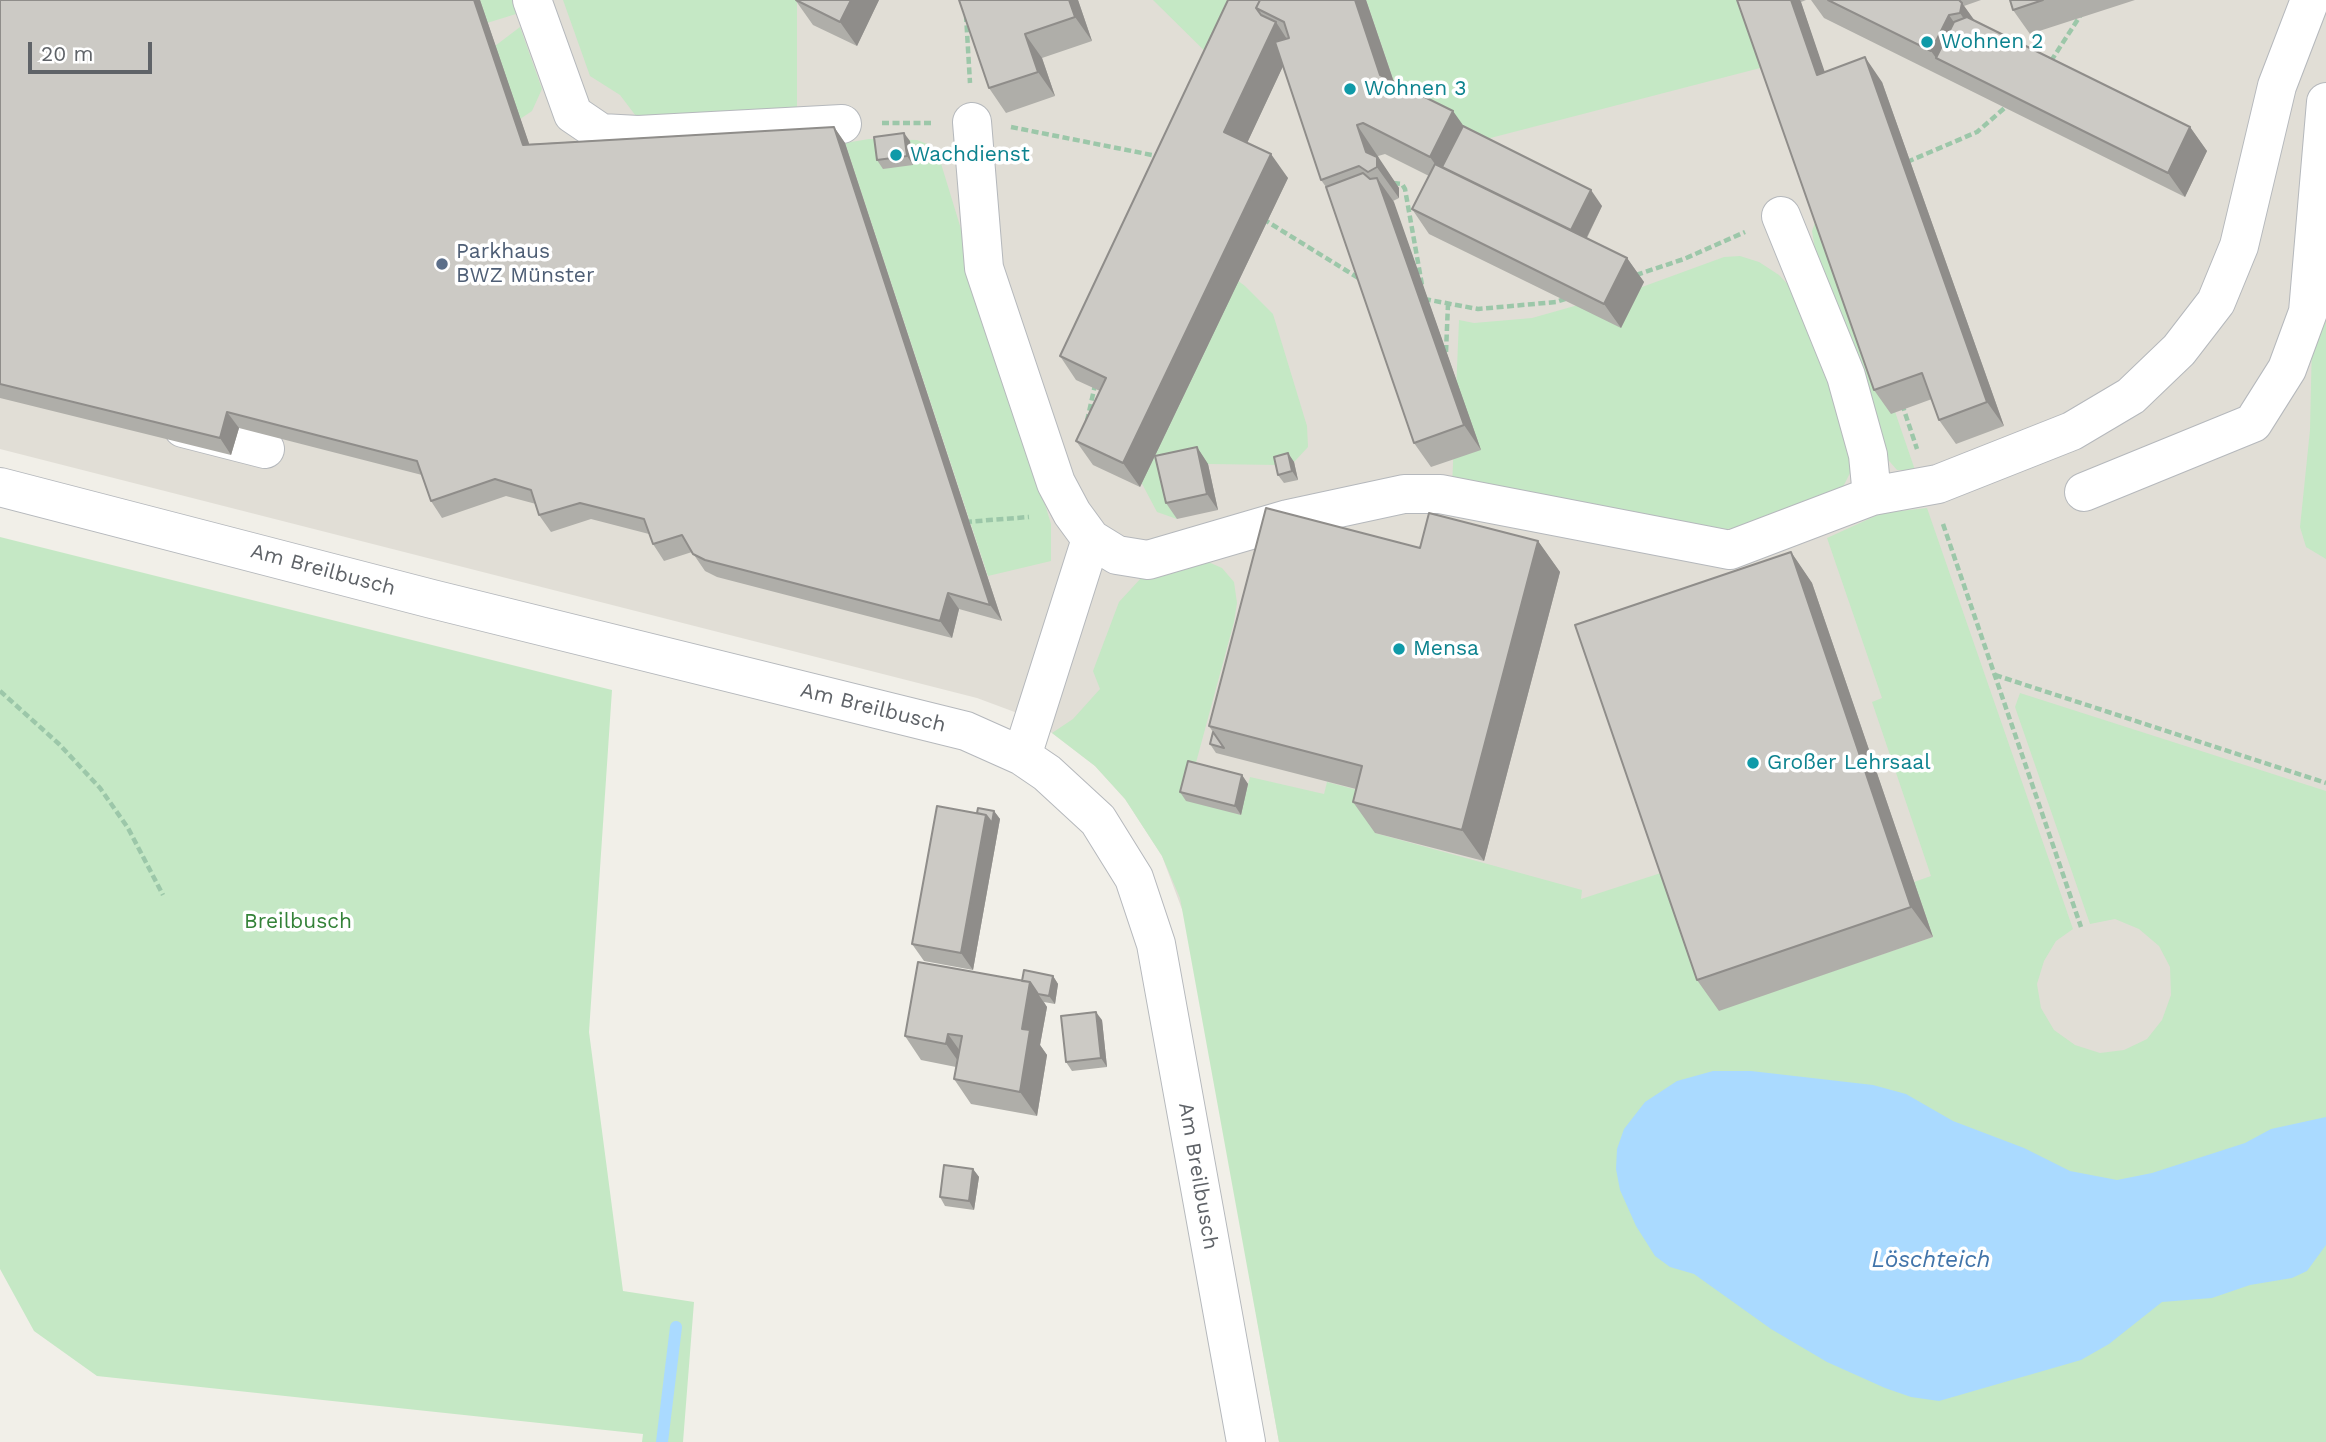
<!DOCTYPE html>
<html>
<head>
<meta charset="utf-8">
<style>
  body { margin:0 }
  #map { position:relative; width:2326px; height:1442px; overflow:hidden; background:#f1efe8; font-family:"Work Sans",sans-serif }
  canvas { display:block }
  .scale { position:absolute; left:28px; top:42px; width:124px; height:32px; box-sizing:border-box; border:4px solid #5f6368; border-top:0; padding-left:9px; font-size:21px; line-height:24px; white-space:nowrap; color:#5f6368; -webkit-text-stroke:5px #fff; paint-order:stroke }
</style>
</head>
<body>
<div id="map">
<canvas width="2326" height="1442"></canvas>
<div class="scale">20 m</div>
</div>
<script>
const context = document.querySelector('canvas').getContext('2d');
context.lineJoin = 'round';
function fillPath(path, color) {
  context.fillStyle = color;
  context.fill(path, 'evenodd');
}
function shape(rows) {
  const path = new Path2D();
  for (const r of rows) {
    path.moveTo(r[0], r[1]);
    for (let i = 2; i < r.length; i += 2) path.lineTo(r[i], r[i + 1]);
  }
  return path;
}
function trace(path, color, width, dash) {
  context.strokeStyle = color;
  context.lineWidth = width;
  context.lineCap = dash ? 'butt' : 'round';
  context.setLineDash(dash || []);
  context.stroke(path);
}
function drawText(font, color, halo, rows, align = 'center') {
  context.font = font + ' "Work Sans",sans-serif';
  context.lineWidth = 7;
  context.setLineDash([]);
  context.textBaseline = 'middle';
  context.strokeStyle = halo;
  context.fillStyle = color;
  for (const [text, x, y, turn = 0] of rows) {
    context.save();
    context.translate(x, y);
    context.rotate((+turn || 0) * Math.PI / 180);
    context.textAlign = isNaN(turn) ? turn : align;
    if (halo) context.strokeText(text, 0, 0);
    context.fillText(text, 0, 0);
    context.restore();
  }
}
fillPath(shape([
  [0,0,2326,0,2326,1442,1279,1442,1186,920,1162,856,1125,799,1095,766,1052,733,1020,714,977,698,0,449]
]), '#e1ded6');
fillPath(shape([
  [480,0,512,0,516,14,487,23],
  [563,0,797,0,797,109,642,124,620,95,590,76],
  [1153,0,1257,0,1223,69],
  [1366,0,1745,0,1768,66,1475,142,1402,106],
  [520,27,542,89,532,111,520,119,495,46],
  [869,139,917,140,927,144,939,157,1051,524,1051,561,988,576,845,143],
  [1816,220,1833,231,1915,470,1897,470,1884,455,1815,249,1812,231],
  [1740,256,1759,262,1779,275,1796,293,1810,321,1850,454,1851,471,1843,487,1773,522,1727,529,1452,487,1459,320,1474,323,1532,318,1642,287,1724,257],
  [1213,262,1245,286,1273,314,1307,426,1308,447,1294,462,1280,465,1208,464,1167,472,1177,519,1157,512,1139,478],
  [2326,267,2326,559,2306,547,2300,527,2310,430,2312,340],
  [1927,508,2073,929,2056,941,2044,961,2037,984,2041,1008,2054,1030,2075,1045,2100,1053,2124,1050,2147,1039,2162,1020,2171,995,2170,967,2159,946,2139,929,2115,919,2090,924,2015,707,2020,693,2326,791,2326,1442,1279,1442,1180,898,1162,856,1125,799,1095,766,1052,733,1073,719,1100,689,1093,671,1119,602,1142,577,1197,557,1222,568,1234,582,1237,603,1234,622,1194,770,1240,815,1250,777,1324,794,1327,782,1384,797,1375,833,1582,890,1581,899,1670,870,1719,1010,1933,937,1914,882,1931,876,1872,702,1882,698,1827,538,1882,513],
  [0,537,612,690,589,1032,623,1291,694,1302,683,1442,642,1442,643,1434,97,1376,34,1331,0,1269]
]), '#c5e8c5');
fillPath(shape([
  [1713,1071,1751,1071,1873,1085,1906,1094,1953,1121,2024,1148,2070,1171,2117,1180,2152,1173,2245,1143,2271,1129,2326,1117,2326,1245,2307,1271,2292,1278,2250,1285,2212,1298,2162,1302,2109,1344,2081,1360,1939,1401,1911,1397,1885,1388,1827,1362,1771,1329,1694,1274,1670,1267,1655,1256,1636,1226,1620,1190,1616,1169,1617,1149,1624,1129,1645,1102,1677,1081]
]), '#aadaff');
trace(shape([
  [662,1442,676,1327]
]), '#aadaff', 12);
const minor = shape([
  [532,0,573,114,601,133,638,135,842,124],
  [972,122,984,268,1056,483,1072,513,1091,539,1117,555,1148,560,1288,519,1404,494,1440,494,1730,550,1872,496,1868,455,1846,376,1781,216],
  [183,428,265,449],
  [0,487,432,599,966,731,1022,756,1047,773,1098,820,1134,878,1156,944,1246,1442],
  [2084,492,2253,423,2287,369,2308,312,2326,102],
  [1872,496,1938,484,2072,431,2131,396,2179,350,2216,302,2239,246,2277,86,2310,0],
  [1022,756,1091,539]
]);
trace(minor, '#b5b8bc', 40);
trace(shape([
  [966,15,970,83],
  [2051,61,2082,13],
  [882,123,933,123],
  [1011,127,1157,156],
  [1907,162,1977,132,2008,105],
  [1393,183,1402,184,1405,189,1422,285],
  [1263,219,1360,279],
  [1636,275,1684,259,1745,232],
  [1424,299,1478,309,1556,302,1568,298],
  [1446,352,1448,304],
  [1902,404,1917,449],
  [1087,421,1095,385],
  [965,522,1029,517],
  [1943,524,2081,927],
  [1995,675,2326,783],
  [0,691,59,744,100,788,128,828,163,895]
]), '#9cc7a9', 4.5, [7, 3.5]);
trace(minor, '#fff', 38);
fillPath(shape([
  [0,0,480,0,529,144,834,127,845,143,1002,621,959,609,952,638,717,577,705,571,692,552,664,561,653,544,649,534,591,519,551,532,539,515,536,504,506,496,442,518,431,501,422,475,239,428,231,455,0,398],
  [879,0,857,46,813,25,796,1],
  [959,0,1078,0,1092,41,1042,58,1055,96,1006,113,989,88],
  [1228,0,1366,0,1394,82,1463,126,1602,206,1587,238,1627,258,1644,282,1621,328,1429,234,1412,209,1429,176,1385,154,1378,156,1380,161,1399,188,1399,198,1393,201,1481,450,1431,467,1414,443,1326,187,1321,180,1283,66,1247,143,1288,178,1140,487,1093,465,1076,441,1100,391,1076,380,1060,356],
  [1737,0,1806,0,1801,2,1824,72,1882,82,2004,426,1956,444,1939,420,1932,399,1891,414,1874,390],
  [1811,0,1981,0,1964,6,1975,21,2190,127,2207,151,2185,197,1824,18],
  [2010,0,2135,0,2030,34,2013,10],
  [910,141,913,165,883,169,877,160],
  [1197,447,1208,464,1218,510,1177,519,1166,503],
  [1288,453,1294,462,1298,480,1284,483,1278,475],
  [1538,541,1560,572,1484,861,1375,833,1353,802,1356,789,1216,753,1210,744,1213,732,1209,726],
  [1791,552,1812,583,1933,937,1719,1011,1697,980],
  [1242,775,1248,784,1241,815,1186,801,1180,792],
  [994,811,1000,819,973,970,924,961,912,944,977,813],
  [1053,976,1058,984,1055,1004,1044,1002,1047,1007,1040,1045,1047,1055,1037,1116,971,1104,954,1079,956,1067,921,1060,905,1036,1022,981],
  [1102,1020,1107,1067,1072,1071,1066,1062],
  [973,1169,979,1177,974,1210,945,1206,940,1197]
]), '#afaea9');
fillPath(shape([
  [474,0,480,0,535,161,523,145],
  [851,0,879,0,857,46,840,22],
  [1069,0,1078,0,1092,41,1075,17],
  [1355,0,1366,0,1402,106,1380,75],
  [1791,0,1800,0,1801,2,1834,99,1817,75],
  [1962,3,1984,34,1981,44,1960,13],
  [1949,15,1970,46,1936,58,1931,51],
  [1276,22,1292,47,1241,156,1224,132],
  [1025,34,1042,58,1055,96,1038,72],
  [1865,57,1882,82,2004,426,1987,402],
  [1453,111,1475,142,1452,188,1430,157],
  [1357,125,1399,188,1399,198,1366,152],
  [834,127,845,143,1002,621,990,605],
  [2190,127,2207,151,2185,197,2168,173],
  [904,133,910,141,913,165,907,156],
  [1271,154,1288,178,1140,487,1123,463],
  [1377,178,1394,202,1481,450,1464,425],
  [1591,190,1602,206,1580,251,1569,234],
  [1627,258,1644,282,1621,328,1604,304],
  [227,412,239,428,231,455,220,438],
  [1197,447,1208,464,1218,510,1207,494],
  [1288,453,1294,462,1298,480,1292,471],
  [1538,541,1560,572,1484,861,1462,830],
  [1791,552,1812,583,1933,937,1911,907],
  [948,593,959,609,952,638,940,621],
  [1242,775,1248,784,1241,815,1235,806],
  [994,811,1000,819,973,970,961,953,986,815],
  [1053,976,1058,984,1055,1004,1049,996],
  [1030,982,1047,1007,1040,1045,1047,1055,1037,1116,1020,1092,1022,1029],
  [1096,1012,1102,1020,1107,1067,1101,1058],
  [948,1034,965,1058,963,1068,946,1044],
  [973,1169,979,1177,974,1210,969,1201]
]), '#8f8d8a');
const building = shape([
  [0,0,474,0,523,145,834,127,990,605,948,593,940,621,705,560,693,554,682,535,653,544,644,519,580,503,539,515,531,490,495,479,431,501,417,461,227,412,220,438,0,384,0,0],
  [796,0,851,0,840,22,796,0],
  [959,0,1069,0,1075,17,1025,34,1038,72,989,88,959,0],
  [1228,0,1260,0,1256,8,1261,15,1276,22,1224,132,1271,154,1123,463,1076,441,1106,378,1060,356,1228,0],
  [1260,0,1355,0,1380,75,1453,111,1430,157,1363,123,1357,125,1366,152,1377,157,1377,167,1368,172,1359,166,1321,180,1275,42,1289,38,1284,22,1256,8,1260,0],
  [1737,0,1791,0,1817,75,1865,57,1987,402,1939,420,1922,373,1874,390,1737,0],
  [1828,0,1959,0,1962,3,1960,13,1949,15,1931,51,1828,0],
  [2010,0,2043,0,2013,10,2010,0],
  [1967,17,2190,127,2168,173,1936,58,1954,22,1967,17],
  [1463,126,1591,190,1571,230,1442,167,1463,126],
  [904,133,907,156,877,160,874,137,904,133],
  [1435,164,1627,258,1604,304,1412,209,1435,164],
  [1363,173,1370,179,1377,178,1464,425,1414,443,1326,187,1363,173],
  [1197,447,1207,494,1166,503,1155,456,1197,447],
  [1288,453,1292,471,1278,475,1274,457,1288,453],
  [1266,508,1420,548,1429,513,1538,541,1462,830,1353,802,1362,766,1209,726,1266,508],
  [1791,552,1911,907,1697,980,1575,625,1791,552],
  [1213,732,1224,748,1210,744,1213,732],
  [1188,761,1242,775,1235,806,1180,792,1188,761],
  [937,806,986,815,961,953,912,944,937,806],
  [978,808,994,811,992,823,986,815,977,813,978,808],
  [918,962,1030,982,1022,1029,1030,1030,1020,1092,954,1079,962,1036,948,1034,946,1044,905,1036,918,962],
  [1024,970,1053,976,1049,996,1038,994,1030,982,1022,981,1024,970],
  [1096,1012,1101,1058,1066,1062,1061,1016,1096,1012],
  [944,1165,973,1169,969,1201,940,1197,944,1165]
]);
fillPath(building, '#cccac5');
trace(building, '#8f8d8a', 2);
for (const [x, y, r, color] of [
  [1927,42,7,"#0f9aa8"],
  [1350,89,7,"#0f9aa8"],
  [896,155,7,"#0f9aa8"],
  [442,264,7,"#5c6f8a"],
  [1399,649,7,"#0f9aa8"],
  [1753,763,7,"#0f9aa8"]
]) {
  const dot = new Path2D();
  dot.arc(x, y, r, 0, 2 * Math.PI);
  context.fillStyle = color;
  context.fill(dot);
  trace(dot, '#fff', 2.5);
}
drawText('21px', '#0d838f', '#fff', [
  ["Wohnen 2",1941,42],
  ["Wohnen 3",1364,89],
  ["Wachdienst",910,155],
  ["Mensa",1413,649],
  ["Großer Lehrsaal",1767,763]
], 'left');
drawText('21px', '#4e5e75', '#fff', [
  ["Parkhaus",456,252],
  ["BWZ Münster",456,276]
], 'left');
drawText('21px', '#5f6368', '#fff', [
  ["Am Breilbusch",323,570,15],
  ["Am Breilbusch",873,708,14],
  ["Am Breilbusch",1198,1176,80]
]);
drawText('21px', '#348238', '#fff', [
  ["Breilbusch",298,922]
]);
drawText('italic 23px', '#4174aa', '#fff', [
  ["Löschteich",1931,1260]
]);
</script>
</body>
</html>
